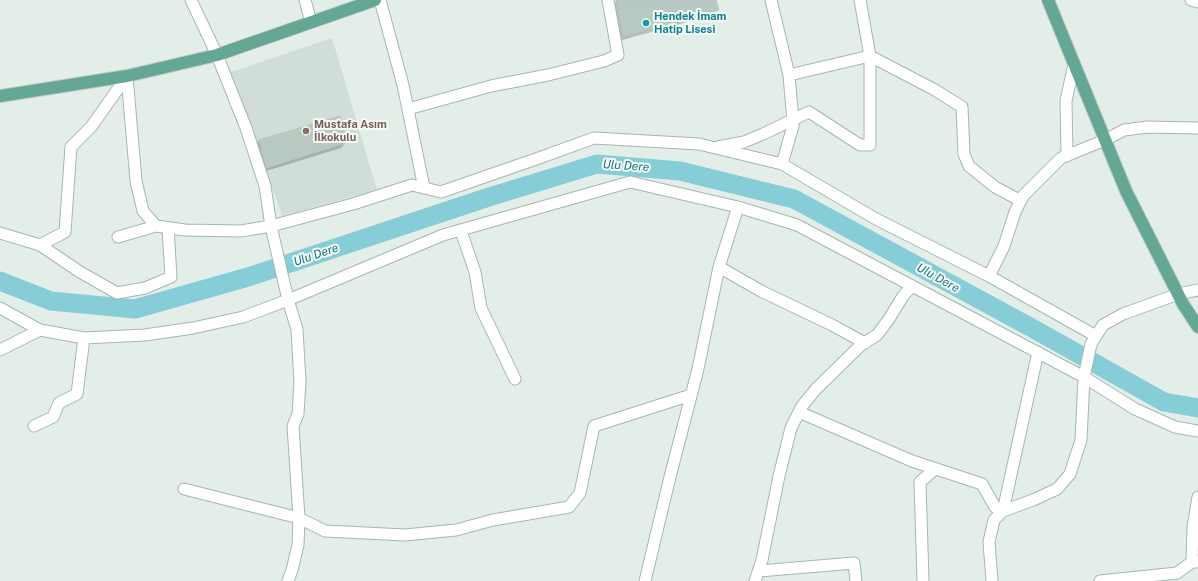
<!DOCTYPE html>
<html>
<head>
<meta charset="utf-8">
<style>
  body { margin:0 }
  canvas { display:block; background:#e3eee9 }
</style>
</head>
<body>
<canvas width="1198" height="581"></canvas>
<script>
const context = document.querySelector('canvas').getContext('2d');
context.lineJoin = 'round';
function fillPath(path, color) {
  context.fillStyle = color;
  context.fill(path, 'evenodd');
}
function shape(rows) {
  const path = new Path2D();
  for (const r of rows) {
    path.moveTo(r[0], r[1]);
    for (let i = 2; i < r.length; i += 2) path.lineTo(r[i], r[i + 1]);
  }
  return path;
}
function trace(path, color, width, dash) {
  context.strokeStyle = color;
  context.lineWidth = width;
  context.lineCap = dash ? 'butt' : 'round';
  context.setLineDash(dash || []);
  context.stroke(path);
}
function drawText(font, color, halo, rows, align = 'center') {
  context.font = font + ' "Public Sans",sans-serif';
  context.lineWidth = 4;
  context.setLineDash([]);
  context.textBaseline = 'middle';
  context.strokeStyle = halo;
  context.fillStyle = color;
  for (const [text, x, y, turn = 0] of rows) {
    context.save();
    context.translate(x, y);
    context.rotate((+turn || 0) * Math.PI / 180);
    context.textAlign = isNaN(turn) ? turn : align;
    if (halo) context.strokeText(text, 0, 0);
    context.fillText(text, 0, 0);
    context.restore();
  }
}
fillPath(shape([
  [332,38,377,190,282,216,231,72]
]), '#d1ded7');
fillPath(shape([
  [622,0,715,0,717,9,712,15,619,41,611,7,617,1],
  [339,117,346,142,341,148,260,173,253,147,259,141]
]), '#0003');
trace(shape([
  [0,281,51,301,135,309,248,277,489,197,597,164,680,171,794,199,1032,328,1164,402,1198,408]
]), '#87cdd7', 19);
const building = shape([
  [616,0,716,0,719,10,624,36,616,0],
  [340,116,348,142,266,168,259,140,340,116]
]);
fillPath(building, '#b8c9c1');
trace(building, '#b4c8bf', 1);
const minor = shape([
  [191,0,217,55,246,128,265,186,271,226,353,204,412,185,441,192,539,158,594,138,699,144,782,164,793,126,793,121,789,75,771,0],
  [305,0,311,22],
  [380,0,403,85,424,188],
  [860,0,870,56,935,90,962,107,964,154,969,166,995,187,1021,201],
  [1191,0,1198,2],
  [127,76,136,181,143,211,156,226,185,230,241,231,271,226,288,300,443,235,630,182,738,207,797,225,1084,377,1135,409,1175,427,1198,431],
  [408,109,491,86,548,75,604,61,618,55,608,0],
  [718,147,744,142,763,134,809,112,860,145,870,145,870,56,789,75],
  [1067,156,1066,101,1074,64],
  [782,164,876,219,989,276,1096,336],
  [738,207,719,267,761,291,832,325,865,343],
  [461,231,475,272,481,308,515,379],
  [0,233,40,245,65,232,71,147,91,127,127,76],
  [118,237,156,226],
  [40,245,80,272,117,293,145,288,171,277,168,228],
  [989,276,1004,246,1015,212,1023,196,1061,158,1105,140,1124,130,1148,127,1198,128],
  [0,308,40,330,84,338,145,335,193,328,243,317,288,300,297,329,300,382,298,414,293,426,299,518,298,545,292,570,288,581],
  [0,350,40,330],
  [799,412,912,461,982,484,995,507,1003,511,1038,352],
  [34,426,53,417,59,403,77,394,84,338],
  [184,489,299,518,325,531,405,535,456,530,493,520,569,507,580,493,594,426,691,395],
  [1192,562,1193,527,1198,497],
  [759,571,854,563,856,581],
  [645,581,670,477,698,369,719,267],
  [755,581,762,560,779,476,791,428,802,406,816,389,861,345,877,335,889,319,903,296,912,286],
  [923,581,920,482,935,469],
  [992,581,989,542,994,520,1003,511,1033,500,1057,489,1070,474,1081,440,1084,377,1091,344,1103,325,1123,314,1159,301,1178,294,1198,290],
  [1100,581,1177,573,1192,562,1198,562]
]);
const major = shape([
  [1048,0,1126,191,1183,304,1198,327],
  [0,96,127,76,217,55,375,0]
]);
trace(minor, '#a5b7b0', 13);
trace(major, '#c1cac7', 14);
trace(minor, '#fff', 11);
trace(major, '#64a794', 12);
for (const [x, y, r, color] of [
  [646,23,4,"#0f9aa8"],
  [306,131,4,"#8d6e63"]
]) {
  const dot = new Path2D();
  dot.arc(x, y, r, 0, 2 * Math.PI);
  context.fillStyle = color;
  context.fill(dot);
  trace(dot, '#f4faf7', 1.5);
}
drawText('bold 11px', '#0d838f', '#f4faf7', [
  ["Hendek İmam",654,17],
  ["Hatip Lisesi",654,30]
], 'left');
drawText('bold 11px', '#785e54', '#f4faf7', [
  ["Mustafa Asım",314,125],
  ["İlkokulu",314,138]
], 'left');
drawText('italic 12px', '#167382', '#f4faf7', [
  ["Ulu Dere",626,166,4],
  ["Ulu Dere",316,255,-19],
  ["Ulu Dere",938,278,29]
]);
</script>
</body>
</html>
